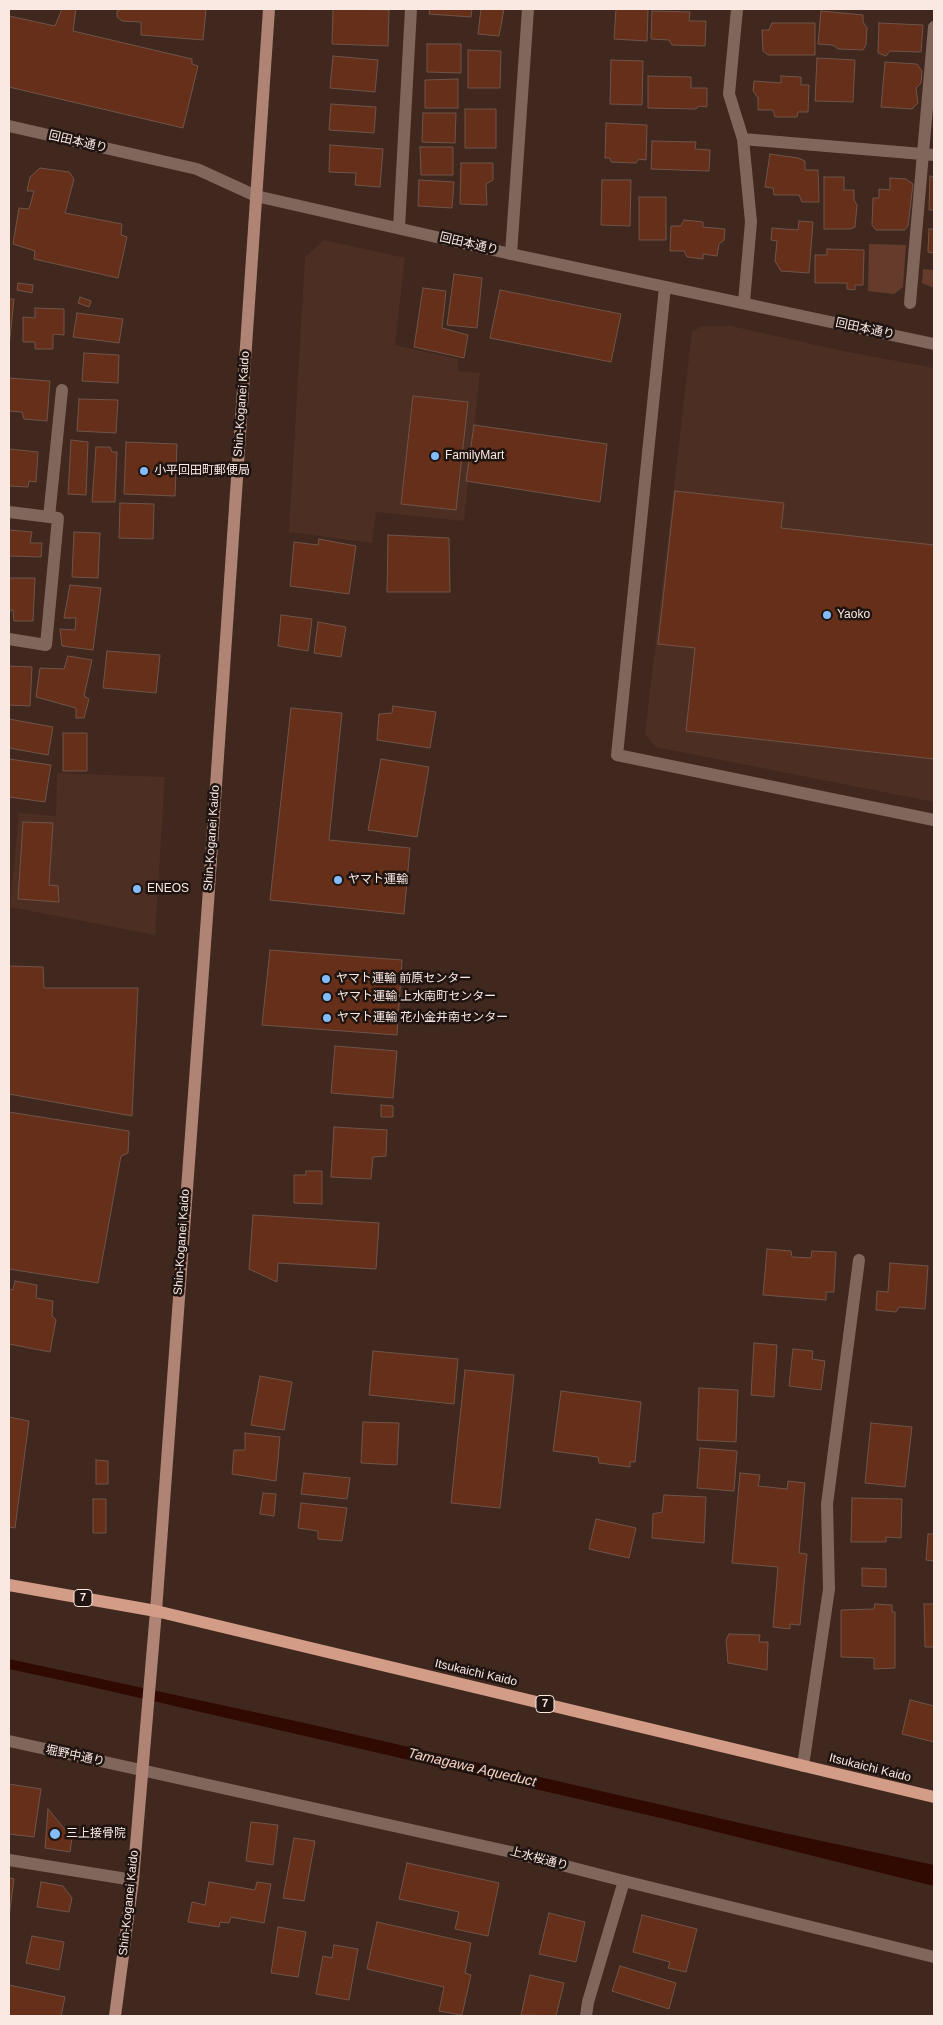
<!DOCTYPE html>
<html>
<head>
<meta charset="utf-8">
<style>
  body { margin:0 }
  #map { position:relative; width:943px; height:2025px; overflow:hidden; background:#40281f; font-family:Arial,sans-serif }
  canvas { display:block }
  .frame { position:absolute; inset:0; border:10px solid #fae9e3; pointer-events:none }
</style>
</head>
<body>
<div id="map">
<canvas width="943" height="2025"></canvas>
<div class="frame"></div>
</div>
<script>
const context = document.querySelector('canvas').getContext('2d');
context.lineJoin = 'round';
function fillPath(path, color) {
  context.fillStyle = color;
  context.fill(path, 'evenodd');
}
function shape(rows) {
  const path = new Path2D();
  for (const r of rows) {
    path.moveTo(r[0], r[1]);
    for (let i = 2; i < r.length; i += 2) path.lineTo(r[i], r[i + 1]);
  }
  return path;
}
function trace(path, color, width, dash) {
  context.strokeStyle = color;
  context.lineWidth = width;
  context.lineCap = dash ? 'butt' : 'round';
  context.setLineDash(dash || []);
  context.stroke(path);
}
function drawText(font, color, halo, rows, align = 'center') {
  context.font = font + ' Arial,"Noto Sans JP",sans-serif';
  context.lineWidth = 5;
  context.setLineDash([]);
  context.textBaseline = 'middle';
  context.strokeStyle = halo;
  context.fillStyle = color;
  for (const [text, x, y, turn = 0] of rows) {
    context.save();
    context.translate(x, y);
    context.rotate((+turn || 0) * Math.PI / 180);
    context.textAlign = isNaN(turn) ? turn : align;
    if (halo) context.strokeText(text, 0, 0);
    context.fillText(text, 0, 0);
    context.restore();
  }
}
fillPath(shape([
  [324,240,405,258,395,345,458,359,458,371,480,373,464,521,376,512,372,543,289,532,305,257],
  [702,326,731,326,838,350,934,368,934,802,656,747,645,734,692,332],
  [57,773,165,777,155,935,10,907,19,813,56,816]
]), '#4d2e22');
fillPath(shape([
  [869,244,906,245,903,287,894,294,868,291],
  [923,269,934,270,934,288,922,283]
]), '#653b2b');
fillPath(shape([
  [9,1659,300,1722,775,1831,934,1865,934,1886,665,1819,88,1686,9,1669]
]), '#300900');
const building = shape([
  [62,9,76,9,73,31,192,59,192,64,198,66,183,128,9,87,9,16,55,26,62,9],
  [122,9,206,9,203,40,141,35,141,22,122,21,117,17,117,11,122,9],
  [333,9,389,10,388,46,332,44,333,9],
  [430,9,472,9,471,17,429,14,430,9],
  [481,9,504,9,499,36,478,34,481,9],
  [616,9,648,9,647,41,614,39,616,9],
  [652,11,690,12,689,21,706,21,705,46,672,45,669,40,651,39,652,11],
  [821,11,863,15,863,22,867,28,866,45,863,50,838,49,833,45,818,44,821,11],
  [772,23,815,23,815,55,768,55,763,51,762,30,769,30,772,23],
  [879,23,923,25,921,52,890,51,886,56,878,53,879,23],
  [427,44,461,44,461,73,427,72,427,44],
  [468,50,501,51,500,88,468,88,468,50],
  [333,56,378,60,375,92,330,88,333,56],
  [817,58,855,60,853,102,815,101,817,58],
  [611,60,643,61,642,105,610,104,611,60],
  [885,62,917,64,922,71,921,83,916,88,918,103,912,109,881,107,885,62],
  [648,76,691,77,691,88,707,88,707,107,699,106,696,109,648,108,648,76],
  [781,76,801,77,801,85,809,85,808,112,798,112,797,117,775,117,773,110,758,110,758,98,753,91,754,81,781,83,781,76],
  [458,79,458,108,425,108,425,80,458,79],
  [331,104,376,107,374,133,329,130,331,104],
  [465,109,496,109,496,148,465,148,465,109],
  [423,113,456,113,455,143,422,142,423,113],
  [606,123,647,125,646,160,639,159,636,163,611,162,610,158,605,158,606,123],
  [652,141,696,142,695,149,710,150,709,171,651,169,652,141],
  [330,145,383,149,380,187,355,185,356,173,329,172,330,145],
  [420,147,453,147,453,175,421,175,420,147],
  [770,154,798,158,805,161,805,170,818,170,819,202,802,202,799,195,774,195,773,188,765,187,770,154],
  [461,163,493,163,493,180,486,184,487,205,460,204,461,163],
  [40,168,69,172,74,179,65,213,122,224,121,235,127,237,118,278,34,259,35,251,13,244,19,208,29,209,34,191,27,191,30,177,40,168],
  [930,176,934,177,934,210,929,210,930,176],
  [824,177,844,177,844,190,854,190,854,200,857,205,855,227,850,229,824,229,824,177],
  [890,178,906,179,913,184,908,226,905,230,876,230,872,225,873,198,879,198,879,189,890,190,890,178],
  [419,180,454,182,452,208,418,206,419,180],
  [602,180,631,180,630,226,601,225,602,180],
  [639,197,666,197,666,240,639,240,639,197],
  [684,220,703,222,703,227,725,229,724,240,719,244,717,256,703,254,703,259,687,257,684,251,670,251,671,226,681,226,684,220],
  [799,221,813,222,809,273,781,271,775,261,777,241,771,240,772,228,798,230,799,221],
  [929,229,934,229,934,253,928,252,929,229],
  [827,249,864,250,863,285,855,285,855,290,847,289,847,283,815,283,815,255,827,255,827,249],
  [454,274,482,278,477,328,447,325,454,274],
  [18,283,33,285,32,293,17,290,18,283],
  [423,288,446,291,442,328,468,335,464,358,414,347,423,288],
  [500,290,621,314,611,362,490,338,500,290],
  [80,297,91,301,89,307,78,303,80,297],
  [9,299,14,299,9,347,9,299],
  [35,308,64,309,64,335,53,334,53,349,35,349,35,342,23,342,23,317,35,318,35,308],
  [77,313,123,319,119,343,73,337,77,313],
  [84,353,119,355,118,383,82,381,84,353],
  [9,378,50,381,47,421,24,419,22,412,9,411,9,378],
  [413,396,468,402,456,510,401,504,413,396],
  [79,399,118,400,116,433,77,431,79,399],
  [474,425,607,444,600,502,466,481,474,425],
  [71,440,88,442,86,495,68,494,71,440],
  [126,442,177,444,175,496,124,494,126,442],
  [96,447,110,447,112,452,117,452,115,502,92,502,96,447],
  [9,449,38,452,36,482,29,481,28,487,9,486,9,449],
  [675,491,784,503,781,528,934,545,934,759,686,731,695,648,658,644,675,491],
  [120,503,154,504,153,539,119,538,120,503],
  [9,530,32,532,30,543,42,543,41,557,9,556,9,530],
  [74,532,100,533,98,578,72,577,74,532],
  [388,535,449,538,450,592,387,592,388,535],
  [319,539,356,546,349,594,290,586,294,542,318,545,319,539],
  [9,578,35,578,33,621,14,621,13,610,9,611,9,578],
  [70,585,101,588,93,650,62,646,60,629,75,630,76,618,64,618,70,585],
  [281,615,312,619,308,651,278,646,281,615],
  [318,622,346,627,341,657,314,653,318,622],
  [107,651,160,655,156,693,103,688,107,651],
  [68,656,92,660,84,696,89,699,84,718,76,718,76,708,36,697,40,668,64,669,68,656],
  [9,666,32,667,30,706,9,705,9,666],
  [393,706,436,712,430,748,377,740,379,714,392,713,393,706],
  [291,708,342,713,329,840,410,848,404,914,270,900,291,708],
  [9,719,53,727,48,755,9,748,9,719],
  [63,733,87,733,87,771,63,771,63,733],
  [9,759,51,765,45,802,9,797,9,759],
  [381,759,429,767,417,837,368,830,381,759],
  [23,822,53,823,49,885,58,886,59,902,18,899,23,822],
  [270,950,402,960,397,1035,262,1025,270,950],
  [9,966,43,967,44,988,138,988,132,1116,9,1094,9,966],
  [335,1046,397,1051,393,1098,331,1093,335,1046],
  [381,1105,393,1106,393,1117,381,1117,381,1105],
  [9,1112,129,1131,128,1153,121,1156,98,1283,9,1269,9,1112],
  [334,1127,387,1130,386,1156,373,1157,371,1179,331,1177,334,1127],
  [306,1171,322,1171,322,1204,294,1203,294,1175,306,1175,306,1171],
  [253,1215,379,1223,376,1269,278,1263,277,1282,249,1269,253,1215],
  [767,1249,791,1251,792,1257,811,1258,812,1251,836,1252,834,1292,826,1292,826,1300,763,1295,767,1249],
  [890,1263,928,1266,925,1309,899,1307,896,1312,876,1310,877,1291,888,1292,890,1263],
  [15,1281,37,1285,36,1298,53,1301,52,1316,56,1320,50,1352,9,1344,9,1289,13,1290,15,1281],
  [754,1343,777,1345,774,1397,751,1395,754,1343],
  [793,1349,813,1351,812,1359,825,1361,821,1390,789,1386,793,1349],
  [373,1351,458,1359,454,1404,369,1395,373,1351],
  [465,1370,514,1375,500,1508,451,1503,465,1370],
  [260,1376,292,1382,284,1430,251,1425,260,1376],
  [699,1388,738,1390,736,1442,697,1440,699,1388],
  [561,1391,641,1402,635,1462,630,1462,630,1467,599,1463,598,1457,553,1451,561,1391],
  [9,1417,29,1421,15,1528,9,1527,9,1417],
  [363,1422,399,1423,397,1465,361,1463,363,1422],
  [871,1423,912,1427,905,1487,865,1483,871,1423],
  [245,1433,280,1437,276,1481,232,1474,234,1450,245,1450,245,1433],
  [700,1448,737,1451,734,1491,697,1488,700,1448],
  [96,1460,108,1461,108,1484,96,1484,96,1460],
  [304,1473,350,1478,347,1499,301,1494,304,1473],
  [740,1473,760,1475,758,1486,787,1489,788,1481,805,1483,799,1553,807,1554,800,1625,790,1624,790,1629,773,1627,778,1567,732,1563,740,1473],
  [263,1493,276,1494,274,1516,260,1514,263,1493],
  [664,1495,706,1497,704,1543,652,1538,653,1514,662,1512,664,1495],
  [852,1498,902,1499,901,1538,886,1537,886,1542,851,1542,852,1498],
  [93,1499,106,1499,106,1533,93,1533,93,1499],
  [301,1503,347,1508,342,1541,318,1539,318,1531,298,1528,301,1503],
  [596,1519,636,1528,629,1558,589,1549,596,1519],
  [928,1534,934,1534,934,1561,926,1560,928,1534],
  [862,1568,886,1569,886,1587,862,1586,862,1568],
  [875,1604,892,1605,892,1612,895,1612,895,1668,874,1669,874,1658,841,1657,841,1610,874,1609,875,1604],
  [924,1604,934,1604,934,1647,925,1647,924,1604],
  [729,1634,760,1635,759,1642,768,1642,767,1670,728,1663,726,1640,729,1634],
  [910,1700,934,1706,934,1742,902,1734,910,1700],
  [9,1784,41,1789,34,1837,9,1834,9,1784],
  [48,1809,72,1838,70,1852,45,1848,48,1809],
  [251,1822,278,1825,273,1865,246,1861,251,1822],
  [294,1838,315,1841,304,1901,283,1898,294,1838],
  [407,1863,499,1883,488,1936,455,1929,459,1912,399,1899,407,1863],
  [9,1878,14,1879,9,1917,9,1878],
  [41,1882,63,1886,72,1898,69,1912,37,1907,41,1882],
  [209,1882,255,1890,257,1882,271,1884,264,1923,231,1917,229,1923,220,1922,219,1927,188,1922,192,1902,205,1905,209,1882],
  [549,1913,585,1922,576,1962,539,1954,549,1913],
  [642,1915,697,1929,686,1972,668,1968,670,1962,633,1952,642,1915],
  [377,1922,471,1943,465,1973,471,1975,462,2015,439,2011,444,1987,367,1969,377,1922],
  [278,1927,306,1932,298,1977,271,1973,278,1927],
  [32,1936,64,1942,59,1970,26,1963,32,1936],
  [334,1945,358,1949,349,2000,316,1994,323,1956,332,1958,334,1945],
  [620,1966,676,1983,669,2009,612,1991,620,1966],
  [530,1975,564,1983,556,2016,521,2015,530,1975],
  [9,1985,65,1997,61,2016,9,2016,9,1985]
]);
fillPath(building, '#662f19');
trace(building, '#6f544a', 1);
trace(shape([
  [399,228,411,9],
  [665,287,617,755,934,820],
  [49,517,62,390],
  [9,1860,133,1880]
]), '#81665c', 12);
trace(shape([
  [910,303,934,27]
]), '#81665c', 12);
trace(shape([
  [737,9,729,94,743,139,751,222,744,302],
  [743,139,934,155],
  [511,254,528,9],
  [9,512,58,518,46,645,9,639],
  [803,1766,829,1589,827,1504,859,1260],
  [141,1770,511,1852,624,1881,934,1957],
  [586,2016,588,2002,624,1881]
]), '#81665c', 12);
trace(shape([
  [9,126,197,169,256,196,511,254,934,344],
  [9,1741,141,1770]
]), '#81665c', 12);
trace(shape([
  [115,2016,133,1880,156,1611,208,903,269,9]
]), '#b08474', 12);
trace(shape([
  [9,1585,156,1611,934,1797]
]), '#d39c87', 12);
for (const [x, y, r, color] of [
  [435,456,5,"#82bcfa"],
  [144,471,5,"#82bcfa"],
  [827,615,5,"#82bcfa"],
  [338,880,5,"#82bcfa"],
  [137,889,5,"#82bcfa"],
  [326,979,5,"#82bcfa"],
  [327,997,5,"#82bcfa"],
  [327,1018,5,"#82bcfa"],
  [55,1834,6,"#82bcfa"]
]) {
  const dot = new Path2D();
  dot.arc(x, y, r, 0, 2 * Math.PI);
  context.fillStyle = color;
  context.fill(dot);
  trace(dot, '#1f1410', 2);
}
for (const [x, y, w] of [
  [83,1598,18],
  [545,1704,18]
]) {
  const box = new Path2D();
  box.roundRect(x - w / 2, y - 8.5, w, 17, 4);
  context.fillStyle = '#1f1410';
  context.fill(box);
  trace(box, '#fae9e3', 1);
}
drawText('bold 11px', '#fae9e3', null, [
  ["7",83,1598],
  ["7",545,1704]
]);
drawText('12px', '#fae9e3', '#1f1410', [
  ["回田本通り",78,142,13],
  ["回田本通り",469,244,13],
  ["回田本通り",865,329,12],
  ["Shin-Koganei Kaido",242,404,-86],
  ["Shin-Koganei Kaido",212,838,-86],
  ["Shin-Koganei Kaido",182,1242,-86],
  ["Itsukaichi Kaido",476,1673,13],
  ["堀野中通り",75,1756,12],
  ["Itsukaichi Kaido",870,1768,14],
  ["上水桜通り",539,1859,15],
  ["Shin-Koganei Kaido",129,1903,-84]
]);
drawText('12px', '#fae9e3', '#1f1410', [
  ["FamilyMart",445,456],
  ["小平回田町郵便局",154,471],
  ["Yaoko",837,615],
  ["ヤマト運輸",348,880],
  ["ENEOS",147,889],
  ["ヤマト運輸 前原センター",336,979],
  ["ヤマト運輸 上水南町センター",337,997],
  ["ヤマト運輸 花小金井南センター",337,1018],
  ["三上接骨院",66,1834]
], 'left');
drawText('italic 14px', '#f7d2c4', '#1f1410', [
  ["Tamagawa Aqueduct",472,1768,13]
]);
</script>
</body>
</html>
